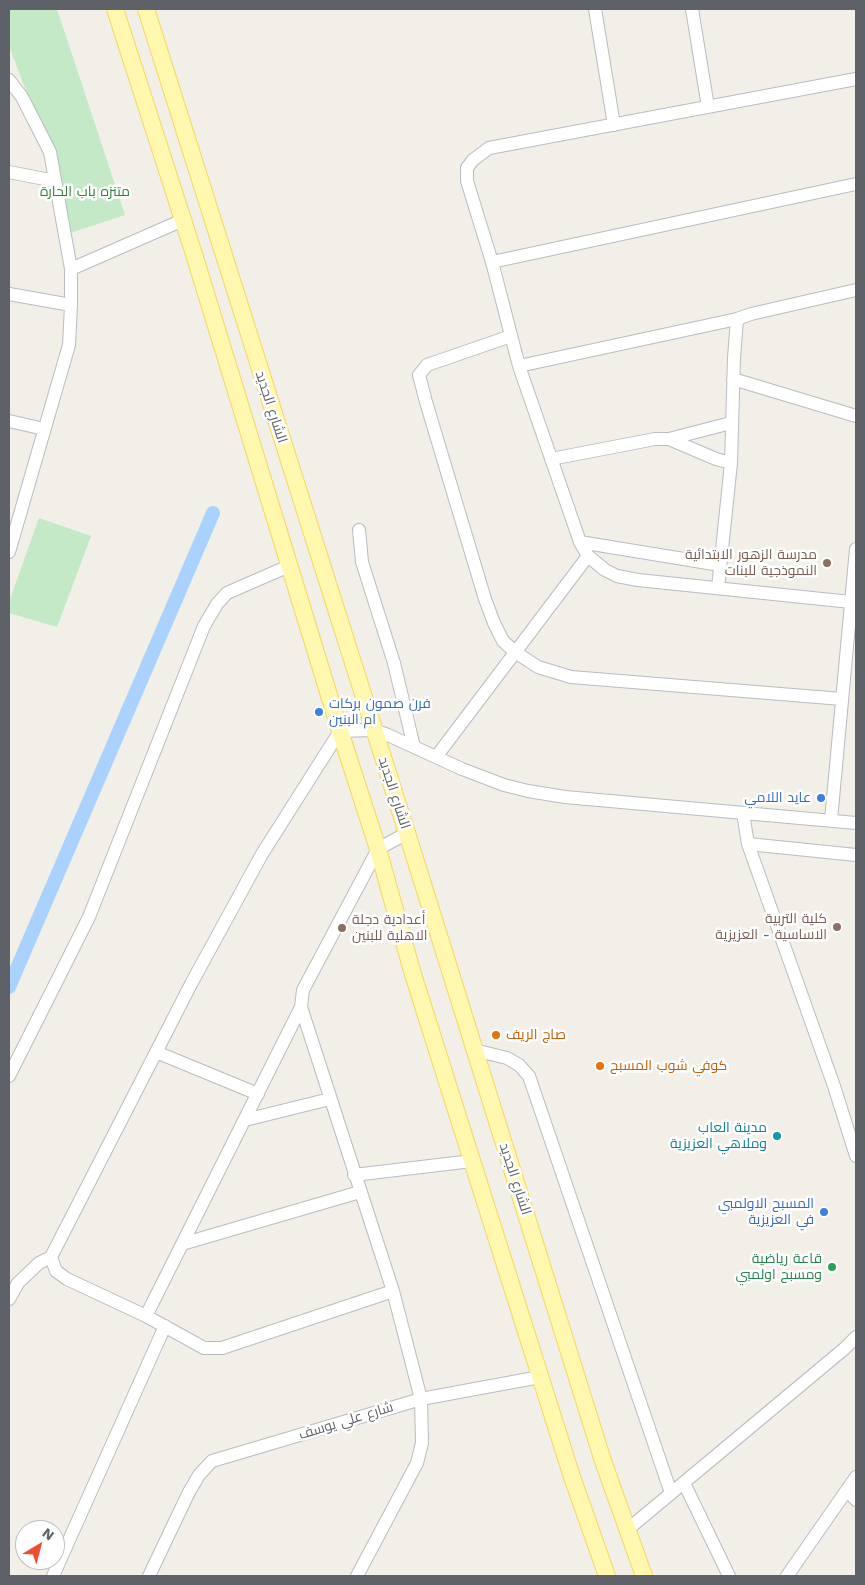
<!DOCTYPE html>
<html>
<head>
<meta charset="utf-8">
<style>
  body { margin:0 }
  #map { position:relative; width:865px; height:1585px; overflow:hidden; background:#f1efe7; font-family:"Work Sans",sans-serif }
  canvas { display:block }
  .frame { position:absolute; inset:0; border:10px solid #5e6268; pointer-events:none }
  .north { position:absolute; left:15px; top:1520px; width:50px; height:50px; box-sizing:border-box; background:#fff; border:1px solid #bfc0c3; border-radius:50%; rotate:37deg; font-size:14px; font-weight:700; line-height:20px; text-align:center; color:#5e6268 }
  .north::after { content:''; display:block; margin:auto; width:18px; height:22px; background:#ef4d2e; clip-path:polygon(50% 0,100% 100%,50% 72%,0 100%) }
</style>
</head>
<body>
<div id="map">
<canvas width="865" height="1585"></canvas>
<div class="frame"></div>
<div class="north">N</div>
</div>
<script>
const context = document.querySelector('canvas').getContext('2d');
context.lineJoin = 'round';
function fillPath(path, color) {
  context.fillStyle = color;
  context.fill(path, 'evenodd');
}
function shape(rows) {
  const path = new Path2D();
  for (const r of rows) {
    path.moveTo(r[0], r[1]);
    for (let i = 2; i < r.length; i += 2) path.lineTo(r[i], r[i + 1]);
  }
  return path;
}
function trace(path, color, width, dash) {
  context.strokeStyle = color;
  context.lineWidth = width;
  context.lineCap = dash ? 'butt' : 'round';
  context.setLineDash(dash || []);
  context.stroke(path);
}
function drawText(font, color, halo, rows, align = 'center') {
  context.font = font + ' "Work Sans",Cairo,sans-serif';
  context.lineWidth = 5;
  context.setLineDash([]);
  context.textBaseline = 'middle';
  context.strokeStyle = halo;
  context.fillStyle = color;
  for (const [text, x, y, turn = 0] of rows) {
    context.save();
    context.translate(x, y);
    context.rotate((+turn || 0) * Math.PI / 180);
    context.textAlign = isNaN(turn) ? turn : align;
    if (halo) context.strokeText(text, 0, 0);
    context.fillText(text, 0, 0);
    context.restore();
  }
}
fillPath(shape([
  [9,9,57,9,125,215,64,235,39,125,9,46],
  [39,518,91,536,57,627,9,613,9,602]
]), '#c3e9c6');
trace(shape([
  [9,987,213,513]
]), '#a9d2ff', 14);
const minor = shape([
  [595,9,614,125],
  [692,9,708,107],
  [856,79,489,148,473,160,467,168,467,181,492,262,856,184],
  [9,80,22,97,50,152,71,269],
  [9,172,55,181],
  [492,262,519,366,580,542,588,556,605,570,617,576,638,580,851,602],
  [9,294,71,305],
  [511,336,427,365,419,375,426,402,485,599,494,623,503,641,515,652,538,667,571,677,842,699],
  [519,366,737,319,751,314,856,290],
  [733,379,856,416],
  [9,421,44,429],
  [669,439,731,423],
  [551,459,655,439,669,439,716,459,731,463,718,588],
  [731,463,734,358,737,319],
  [359,530,362,562,394,663,414,747],
  [580,542,720,565],
  [9,552,69,345,71,305,71,269,183,220],
  [436,757,588,556],
  [743,813,748,844,834,1086,856,1156],
  [831,820,856,549],
  [748,844,856,855],
  [474,1050,507,1058,519,1065,529,1076,671,1493],
  [156,1052,258,1094],
  [9,1076,89,917,204,626,217,604,227,593,289,566],
  [245,1120,330,1099],
  [354,1175,472,1161],
  [182,1244,360,1192],
  [393,1291,301,1007,303,990,378,849,407,833],
  [9,1299,18,1283,39,1263,51,1257],
  [146,1316,301,1007],
  [540,1377,421,1399,393,1291,222,1348,204,1348,146,1316,67,1279,56,1271,51,1257,191,984,262,854,340,731,373,730,388,735,462,769,504,785,528,791,565,797,856,823],
  [684,1483,729,1576],
  [847,1490,856,1500],
  [627,1530,844,1349,856,1337],
  [53,1576,165,1326],
  [149,1576,189,1492,199,1475,212,1461,421,1399,422,1443,417,1463,357,1576],
  [787,1576,856,1477]
]);
const major = shape([
  [115,9,193,251,340,731,378,849,412,971,572,1477,607,1576],
  [146,9,407,833,603,1461,644,1576]
]);
trace(minor, '#b9bcc1', 14);
trace(major, '#f6d75a', 18);
trace(minor, '#fff', 12);
trace(major, '#fff8ae', 16);
for (const [x, y, r, color] of [
  [827,563,5,"#8d6e63"],
  [319,712,5,"#3f7fe0"],
  [821,798,5,"#3f7fe0"],
  [837,927,5,"#8d6e63"],
  [342,928,5,"#8d6e63"],
  [496,1035,5,"#e8710a"],
  [600,1066,5,"#e8710a"],
  [777,1136,5,"#0f9aa8"],
  [824,1212,5,"#3f7fe0"],
  [832,1267,5,"#2e9e5b"]
]) {
  const dot = new Path2D();
  dot.arc(x, y, r, 0, 2 * Math.PI);
  context.fillStyle = color;
  context.fill(dot);
  trace(dot, '#fff', 2);
}
drawText('14px', '#31833c', '#fff', [
  ["متنزه باب الحارة",85,192]
]);
drawText('14px', '#5e6268', '#fff', [
  ["الشارع الجديد",271,407,72],
  ["الشارع الجديد",394,793,72],
  ["الشارع الجديد",515,1179,72],
  ["شارع علي يوسف",346,1421,-17]
]);
drawText('14px', '#785e54', '#fff', [
  ["مدرسة الزهور الابتدائية",817,555],
  ["النموذجية للبنات",817,571],
  ["كلية التربية",827,919],
  ["الاساسية - العزيزية",827,935],
  ["أعدادية دجلة",352,920,"left"],
  ["الاهلية للبنين",352,936,"left"]
], 'right');
drawText('14px', '#366cbe', '#fff', [
  ["فرن صمون بركات",329,704,"left"],
  ["ام البنين",329,720,"left"],
  ["عايد اللامي",811,798],
  ["المسبح الاولمبي",814,1204],
  ["في العزيزية",814,1220]
], 'right');
drawText('14px', '#c56008', '#fff', [
  ["صاج الريف",506,1035],
  ["كوفي شوب المسبح",610,1066]
], 'left');
drawText('14px', '#0d838f', '#fff', [
  ["مدينة العاب",767,1128],
  ["وملاهي العزيزية",767,1144]
], 'right');
drawText('14px', '#27864d', '#fff', [
  ["قاعة رياضية",822,1259],
  ["ومسبح اولمبي",822,1275]
], 'right');
</script>
</body>
</html>
